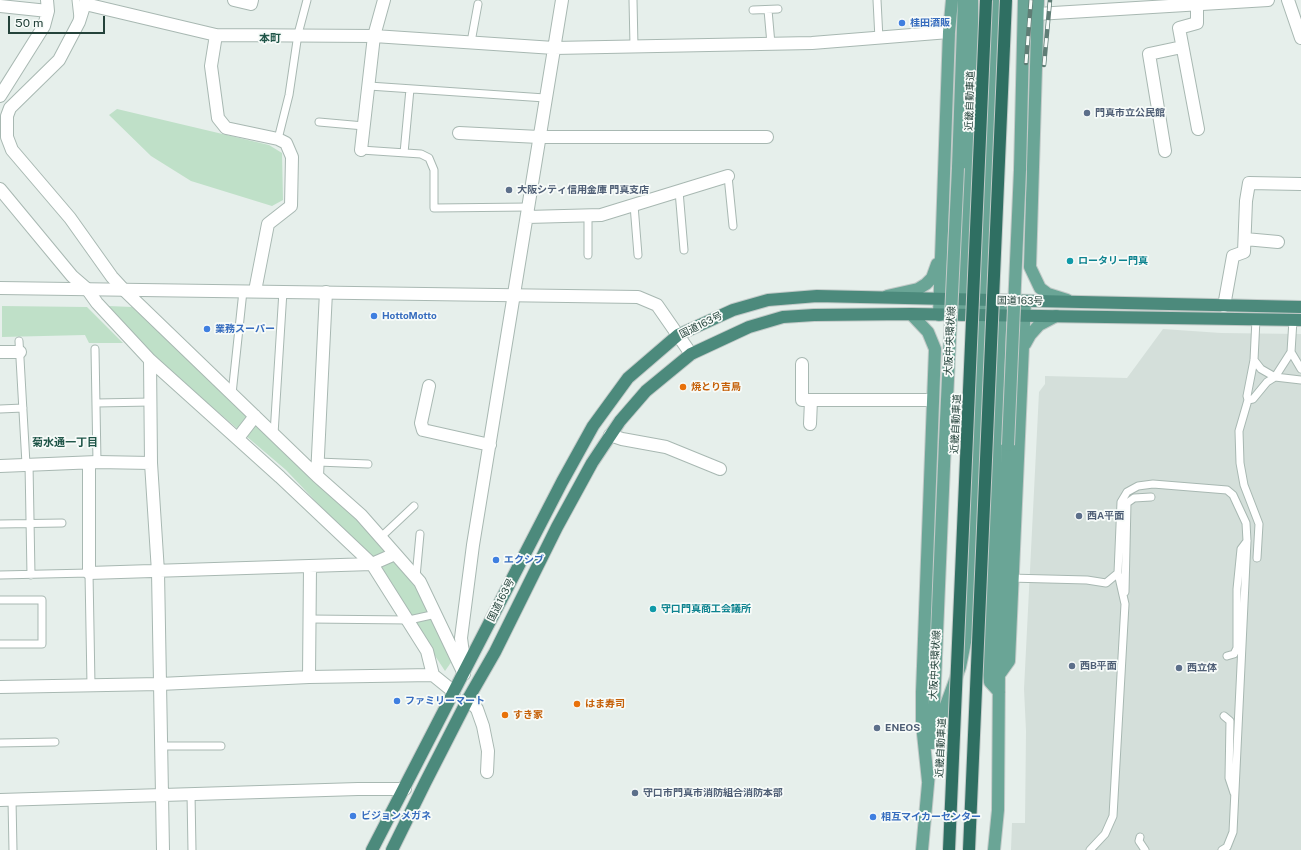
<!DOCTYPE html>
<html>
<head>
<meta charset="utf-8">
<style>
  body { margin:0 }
  #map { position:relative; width:1301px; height:850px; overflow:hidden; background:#e6efeb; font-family:"Public Sans",sans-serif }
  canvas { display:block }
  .scale { position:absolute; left:8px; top:16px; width:97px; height:18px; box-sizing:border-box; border:2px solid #24423a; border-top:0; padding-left:5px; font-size:12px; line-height:14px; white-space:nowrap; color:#24423a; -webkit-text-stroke:3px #f7fbf9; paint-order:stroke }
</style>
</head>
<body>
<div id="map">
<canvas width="1301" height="850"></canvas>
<div class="scale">50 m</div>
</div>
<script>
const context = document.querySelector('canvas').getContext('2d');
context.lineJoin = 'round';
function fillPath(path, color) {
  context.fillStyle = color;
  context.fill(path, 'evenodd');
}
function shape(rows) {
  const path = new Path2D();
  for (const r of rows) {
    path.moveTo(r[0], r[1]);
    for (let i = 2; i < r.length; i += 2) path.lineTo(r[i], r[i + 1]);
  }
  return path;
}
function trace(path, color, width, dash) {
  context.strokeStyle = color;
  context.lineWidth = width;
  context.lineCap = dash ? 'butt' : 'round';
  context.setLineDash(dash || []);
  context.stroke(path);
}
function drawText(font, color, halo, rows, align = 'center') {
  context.font = font + ' "Public Sans","Noto Sans JP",sans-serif';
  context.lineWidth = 3.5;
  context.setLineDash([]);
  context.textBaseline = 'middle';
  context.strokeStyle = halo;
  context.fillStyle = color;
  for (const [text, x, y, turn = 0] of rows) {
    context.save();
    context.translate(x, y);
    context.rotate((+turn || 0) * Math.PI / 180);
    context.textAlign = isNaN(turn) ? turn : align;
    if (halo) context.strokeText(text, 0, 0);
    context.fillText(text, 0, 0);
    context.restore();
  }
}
fillPath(shape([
  [1163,329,1221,333,1301,334,1301,850,1011,850,1012,823,1025,823,1026,731,1024,689,1039,392,1045,384,1045,376,1127,378]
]), '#d4dfda');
fillPath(shape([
  [117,109,269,145,282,153,283,200,272,206,191,181,151,156,109,115],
  [2,306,87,307,123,343,89,343,85,335,2,337],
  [108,306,132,307,357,517,417,584,452,661,445,671,375,564,286,470,152,356]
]), '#bfe0c8');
const service = shape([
  [76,0,78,18],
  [633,0,634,46],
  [877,0,879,39],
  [753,10,778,9],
  [768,10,771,44],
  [471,42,478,4],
  [369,86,545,98],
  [319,122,364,126],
  [278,139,289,95,298,34,307,0],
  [361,150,421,154,429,158,434,170,434,208,529,207],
  [404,153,410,89],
  [728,176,733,226],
  [679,191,684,250],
  [634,205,638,255],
  [588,255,588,216],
  [1256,319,1254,360,1247,396,1248,400,1239,431,1240,463,1244,485,1259,524,1257,558],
  [1293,320,1291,352,1301,369],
  [19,341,26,464],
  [95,349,97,462],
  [1254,360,1261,369,1275,377,1301,380],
  [232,394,243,291],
  [1248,400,1253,399,1267,382,1275,377,1291,352],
  [97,403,151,402],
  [0,409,23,408],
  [274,434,283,291],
  [318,462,368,464],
  [29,464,31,575],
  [0,524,62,523],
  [381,537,414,506],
  [0,575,89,573,91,685],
  [416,577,420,534],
  [1009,578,1087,580,1106,583,1118,573],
  [1125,592,1127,503,1134,498,1151,497],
  [0,600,42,600,42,644,0,644],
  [310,619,409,620,436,614],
  [1227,656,1234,654,1237,648,1237,589,1241,549,1247,541],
  [1224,716,1230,721,1229,778,1234,793],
  [0,743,55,742],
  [161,746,221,746],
  [191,794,192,850],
  [12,800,13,850],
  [1140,837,1139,841,1145,850],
  [1090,850,1105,834,1113,816,1125,604,1118,573,1121,502,1127,492,1138,486,1153,484,1227,490,1233,495,1246,523,1247,541,1233,832,1227,847,1222,850]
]);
const minor = shape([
  [86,0,79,22,59,60,10,108,7,116,7,137,12,150,70,218,112,277,124,290,317,476,361,515,420,582,464,674],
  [234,0,251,4,252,0],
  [1288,0,1301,38],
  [85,4,216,35,374,36,554,48,812,43,949,32],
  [1197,5,1197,23,1179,28,1198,129],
  [0,6,48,11],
  [216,35,211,66,218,118,226,128,278,139,286,143,292,157,291,206,268,224,255,291],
  [0,96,44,26,48,11,47,0],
  [459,133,539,137,767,137],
  [361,150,374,36,384,0],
  [1165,151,1149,54,1182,47],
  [0,189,72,276,87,289,97,303,150,360,280,477,372,564,427,651,433,675,454,692],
  [527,217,601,215,728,176],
  [1245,239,1278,242],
  [1224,306,1233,256,1244,252,1246,201,1249,183,1301,184],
  [0,352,20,352],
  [150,360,151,463,158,572,163,850],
  [802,364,802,400,933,400],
  [429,386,421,423,423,430,490,445],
  [810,424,811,400],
  [610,435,622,439,666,447,720,469],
  [238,438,255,416],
  [89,463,89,573,372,564,395,554],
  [0,466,97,462,151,463],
  [317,476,326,292],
  [465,669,461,638,473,545,562,0],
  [309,677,310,567],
  [0,687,160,684,309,677,433,675],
  [468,699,477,709,483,726,488,751,487,772],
  [0,800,358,789,405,789]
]);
const tertiary = shape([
  [1037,14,1268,0],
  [0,288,638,297,657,305,691,354]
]);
const primary = shape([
  [1038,0,1030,267,1040,288,1048,294,1067,300],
  [958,168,964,0],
  [1020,170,1024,0],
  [887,296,918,289,926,284,932,278,937,264],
  [911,314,928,332,935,349,922,692,922,724,928,781],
  [939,315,949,32,952,0],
  [962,315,972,86,972,0],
  [1025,344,1030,335,1039,325,1056,316],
  [999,675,1009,661,1025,301],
  [999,692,990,682,988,667,1001,301],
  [933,729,945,442],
  [932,743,960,667,969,622,997,0],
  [922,850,929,773],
  [994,850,998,810,999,668,1008,445]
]);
const trunk = shape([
  [372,850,562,482,593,426,628,378,678,335,733,310,768,300,817,296,1301,307],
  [392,850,425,783,468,699,495,652,557,527,592,463,620,421,646,391,691,354,749,327,783,317,814,315,911,314,1301,320]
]);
trace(service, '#a8b8b2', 9);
trace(minor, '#a8b8b2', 14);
trace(tertiary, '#a8b8b2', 14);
trace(primary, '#c2cac8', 14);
trace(trunk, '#c2cac8', 14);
trace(service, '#fff', 7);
trace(minor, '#fff', 12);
trace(tertiary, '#fff', 12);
trace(primary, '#6aa596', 12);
trace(trunk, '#4c8a7c', 12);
const rail = shape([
  [1026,63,1031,0],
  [1044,65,1050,0]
]);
trace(rail, '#5f7d75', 4.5);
trace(rail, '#f7fbf9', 3, [9]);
const primaryBridge = shape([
  [945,442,958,168],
  [1008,445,1020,170]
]);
const motorwayBridge = shape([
  [949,850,986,0],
  [969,850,1006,0]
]);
trace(primaryBridge, '#c2cac8', 14, []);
trace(motorwayBridge, '#c2cac8', 14, []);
trace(primaryBridge, '#6aa596', 12);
trace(motorwayBridge, '#2f6f62', 12);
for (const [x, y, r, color] of [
  [902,23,4,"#3f7fe0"],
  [1087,113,4,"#5c6f8a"],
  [509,190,4,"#5c6f8a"],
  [1070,261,4,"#0f9aa8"],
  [374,316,4,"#3f7fe0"],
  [207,329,4,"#3f7fe0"],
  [683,387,4,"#e8710a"],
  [1079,516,4,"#5c6f8a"],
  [496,560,4,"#3f7fe0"],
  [653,609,4,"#0f9aa8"],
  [1072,666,4,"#5c6f8a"],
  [1179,668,4,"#5c6f8a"],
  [397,701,4,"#3f7fe0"],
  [577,704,4,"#e8710a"],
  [505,715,4,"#e8710a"],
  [877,728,4,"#5c6f8a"],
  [635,793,4,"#5c6f8a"],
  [353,816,4,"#3f7fe0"],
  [873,817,4,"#3f7fe0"]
]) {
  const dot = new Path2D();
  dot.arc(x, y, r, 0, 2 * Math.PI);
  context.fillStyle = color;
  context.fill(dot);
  trace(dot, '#f7fbf9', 1.5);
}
drawText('bold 10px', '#366cbe', '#f7fbf9', [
  ["桂田酒販",910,23],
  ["HottoMotto",382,316],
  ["業務スーパー",215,329],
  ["エクシブ",504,560],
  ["ファミリーマート",405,701],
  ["ビジョンメガネ",361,816],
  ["相互マイカーセンター",881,817]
], 'left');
drawText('10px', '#24423a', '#f7fbf9', [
  ["近畿自動車道",970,101,-88],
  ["国道163号",1020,301,1],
  ["国道163号",701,325,-26],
  ["大阪中央環状線",950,341,-87],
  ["近畿自動車道",956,424,-87],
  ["国道163号",501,600,-63],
  ["大阪中央環状線",935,665,-87],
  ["近畿自動車道",941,748,-87]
]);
drawText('bold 10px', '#4e5e75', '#f7fbf9', [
  ["門真市立公民館",1095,113],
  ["大阪シティ信用金庫 門真支店",517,190],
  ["西A平面",1087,516],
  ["西B平面",1080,666],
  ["西立体",1187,668],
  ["ENEOS",885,728],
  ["守口市門真市消防組合消防本部",643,793]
], 'left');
drawText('bold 10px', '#0d838f', '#f7fbf9', [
  ["ロータリー門真",1078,261],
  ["守口門真商工会議所",661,609]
], 'left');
drawText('bold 10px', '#c56008', '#f7fbf9', [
  ["焼とり吉鳥",691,387],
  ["はま寿司",585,704],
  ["すき家",513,715]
], 'left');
drawText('bold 11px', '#1f5548', '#f7fbf9', [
  ["本町",270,39],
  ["菊水通一丁目",65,443]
]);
</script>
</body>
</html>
